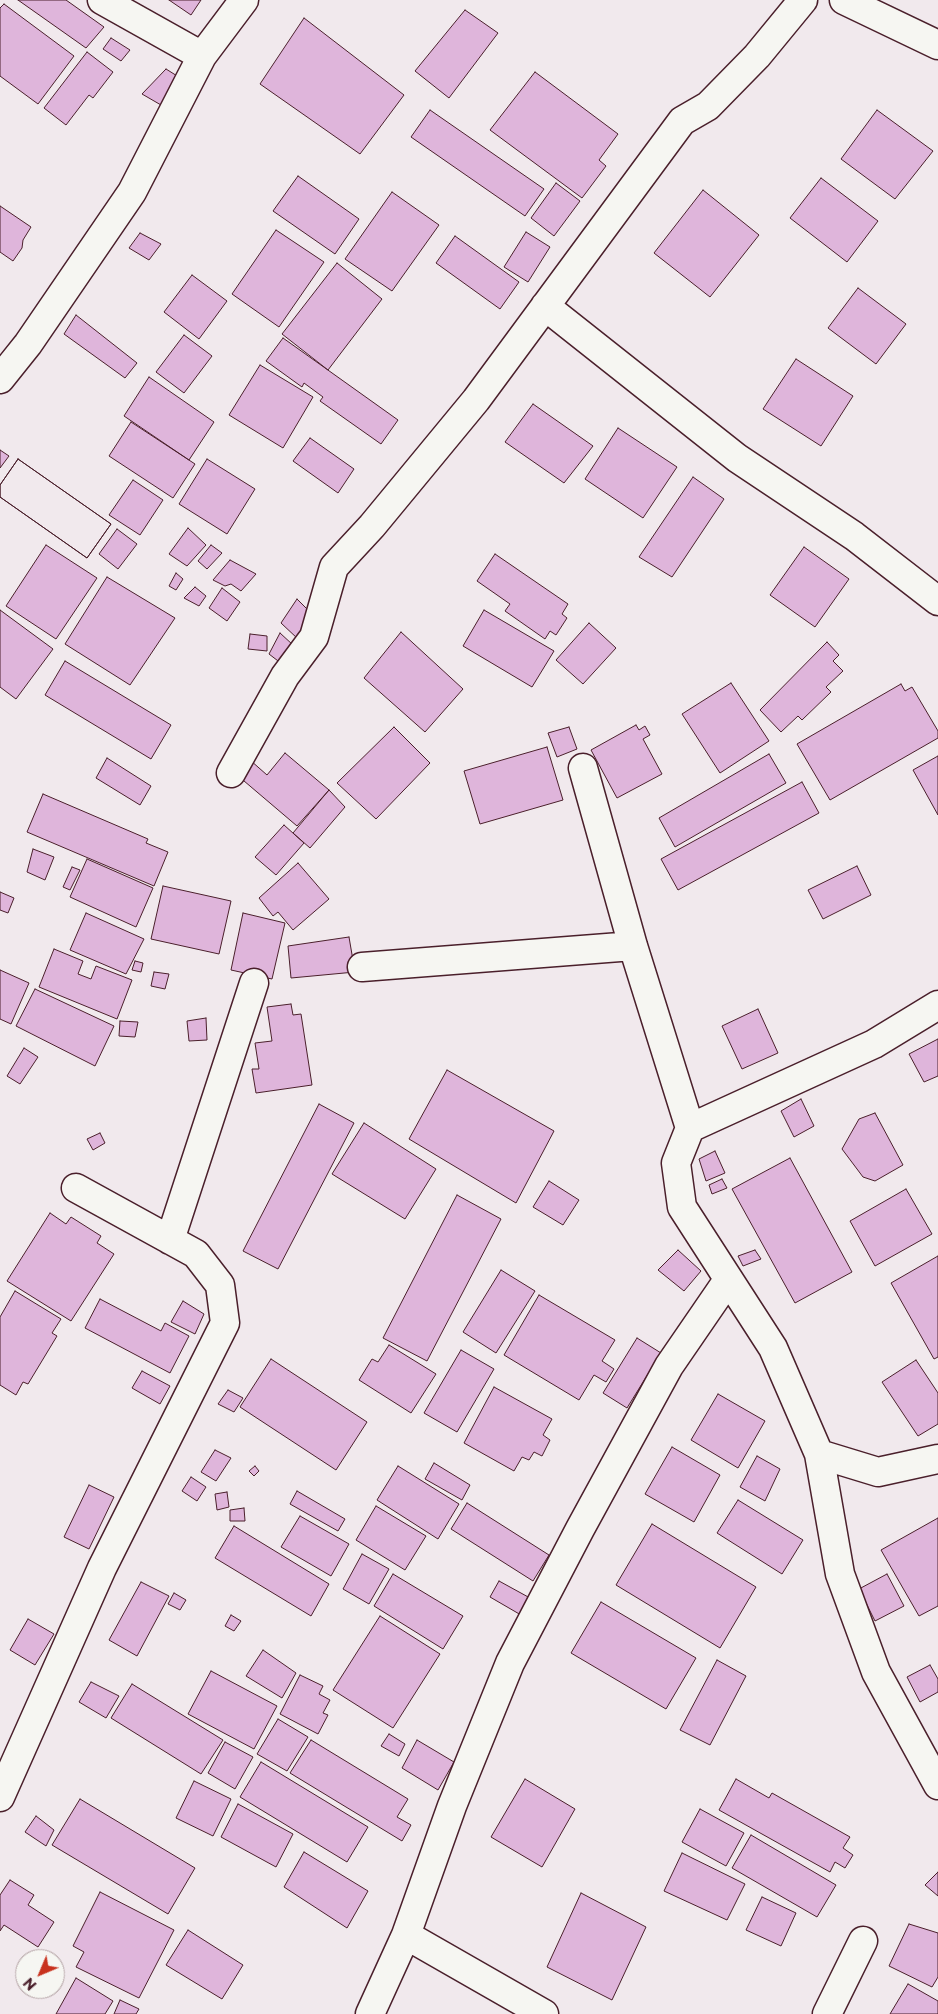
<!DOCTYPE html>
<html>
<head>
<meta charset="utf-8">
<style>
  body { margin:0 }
  #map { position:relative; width:938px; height:2014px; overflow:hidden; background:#f1e9ed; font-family:"Playpen Sans",sans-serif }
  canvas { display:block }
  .north { position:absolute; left:15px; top:1949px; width:50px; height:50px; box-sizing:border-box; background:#f6f6f2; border:1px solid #b1a0a2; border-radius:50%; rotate:225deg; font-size:14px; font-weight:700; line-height:20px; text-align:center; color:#4a1f2b }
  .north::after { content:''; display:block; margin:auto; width:18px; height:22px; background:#c8321e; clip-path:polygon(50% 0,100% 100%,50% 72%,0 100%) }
</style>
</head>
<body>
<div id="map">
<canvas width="938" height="2014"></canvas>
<div class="north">N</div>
</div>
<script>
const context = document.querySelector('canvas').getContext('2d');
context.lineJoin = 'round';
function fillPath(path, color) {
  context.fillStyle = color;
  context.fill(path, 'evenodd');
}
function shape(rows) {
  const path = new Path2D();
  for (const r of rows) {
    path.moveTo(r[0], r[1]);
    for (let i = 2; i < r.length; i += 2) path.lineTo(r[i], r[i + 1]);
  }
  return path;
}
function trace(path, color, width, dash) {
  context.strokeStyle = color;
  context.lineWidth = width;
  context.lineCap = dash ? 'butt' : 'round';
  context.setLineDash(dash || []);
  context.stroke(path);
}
const building = shape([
  [18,0,66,0,104,27,86,48,18,0],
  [169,0,201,0,191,15,169,0],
  [4,4,74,56,38,104,0,76,0,8,4,4],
  [465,10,498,33,449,98,415,71,465,10],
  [304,18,404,95,360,154,260,84,304,18],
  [111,38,130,50,121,61,103,49,111,38],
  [87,52,113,72,93,98,89,95,66,125,44,108,87,52],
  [166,69,182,79,161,105,142,94,166,69],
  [535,72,618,134,599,160,606,166,582,198,490,130,535,72],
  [430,110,544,189,525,216,411,137,430,110],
  [877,110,933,151,895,199,841,159,877,110],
  [298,176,359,219,335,254,273,211,298,176],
  [821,178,878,221,847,262,790,218,821,178],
  [556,183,580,201,554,236,531,218,556,183],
  [703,190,759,235,710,297,654,253,703,190],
  [392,192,439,225,392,291,345,259,392,192],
  [0,206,31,227,23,240,22,248,13,261,0,252,0,206],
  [276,230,324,262,279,327,232,294,276,230],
  [526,232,550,247,528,282,504,267,526,232],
  [140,233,161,244,149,260,129,248,140,233],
  [455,236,519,282,500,309,436,263,455,236],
  [337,263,382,299,328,370,282,334,337,263],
  [192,275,227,301,199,339,164,312,192,275],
  [858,288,906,324,876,364,828,328,858,288],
  [76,315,137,363,125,378,64,334,76,315],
  [184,335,212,356,184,393,156,372,184,335],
  [283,338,398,420,381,444,320,401,323,397,304,383,302,387,266,361,283,338],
  [796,359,853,396,821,446,763,409,796,359],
  [260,365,313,397,283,448,229,415,260,365],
  [149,377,214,422,189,460,124,416,149,377],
  [533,404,593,446,564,483,505,442,533,404],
  [131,422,195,464,173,498,109,456,131,422],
  [618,428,677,467,643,518,585,479,618,428],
  [310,438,354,469,338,493,293,461,310,438],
  [0,450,9,456,0,468,0,450],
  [18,459,111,524,87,558,0,497,0,485,18,459],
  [18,459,111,524,87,558,0,497,0,485,18,459],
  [207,459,255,489,227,534,179,504,207,459],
  [693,477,724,499,672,577,639,557,693,477],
  [133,480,163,500,140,535,109,515,133,480],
  [188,528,206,545,187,566,169,554,188,528],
  [117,529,137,544,118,569,99,554,117,529],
  [46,545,97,578,56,639,6,606,46,545],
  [211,545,222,553,207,569,198,561,211,545],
  [804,547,849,579,815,627,770,595,804,547],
  [495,554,568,604,562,614,567,618,556,635,550,631,545,639,505,611,510,604,477,581,495,554],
  [230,560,256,574,241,591,231,584,225,586,213,580,230,560],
  [176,573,183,579,176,590,169,586,176,573],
  [107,577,175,618,130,685,65,644,107,577],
  [195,587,206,596,199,606,184,598,195,587],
  [222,588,240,602,227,621,209,608,222,588],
  [297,599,308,610,298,639,281,623,297,599],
  [0,610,53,649,16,699,0,687,0,610],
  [484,610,554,651,532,687,463,646,484,610],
  [589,623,616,648,583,684,556,660,589,623],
  [401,632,463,689,425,732,364,678,401,632],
  [280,633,293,645,282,664,269,654,280,633],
  [250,634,267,636,267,651,248,649,250,634],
  [827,642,839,655,833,661,843,671,826,687,831,692,802,720,798,716,781,732,760,710,827,642],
  [65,661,171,725,151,759,45,695,65,661],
  [731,683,769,741,720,773,682,714,731,683],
  [901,684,905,691,912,687,938,731,938,738,830,800,797,744,901,684],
  [636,725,639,730,645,726,650,735,643,739,662,774,617,798,591,750,636,725],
  [394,727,430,763,376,819,337,783,394,727],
  [569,727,577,749,557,757,548,733,569,727],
  [547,747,563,800,480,824,464,771,547,747],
  [285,753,329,790,297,826,237,775,250,760,267,775,285,753],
  [769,754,786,783,675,847,659,818,769,754],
  [938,756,938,815,913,770,938,756],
  [107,758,151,786,140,805,96,778,107,758],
  [802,782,819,813,678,890,661,859,802,782],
  [329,790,345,807,310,848,293,833,329,790],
  [43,794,148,839,146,843,168,852,154,886,27,832,43,794],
  [284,825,304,843,276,875,255,857,284,825],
  [33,849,54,857,45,880,27,872,33,849],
  [87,859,153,888,136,927,70,897,87,859],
  [298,863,329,899,293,930,278,912,273,916,259,898,298,863],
  [857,866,871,895,823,919,808,890,857,866],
  [72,867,80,870,70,890,63,887,72,867],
  [163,886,231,901,219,954,151,939,163,886],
  [0,892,14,898,8,913,0,910,0,892],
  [86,913,144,939,126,974,70,950,86,913],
  [243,913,285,923,272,979,231,970,243,913],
  [349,937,355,972,291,978,288,946,349,937],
  [54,949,83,961,78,974,91,979,96,966,132,980,117,1019,39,987,54,949],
  [135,961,143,963,141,972,132,970,135,961],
  [0,970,29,983,11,1024,0,1019,0,970],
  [154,972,169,974,165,989,151,986,154,972],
  [35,989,114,1026,95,1066,16,1026,35,989],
  [291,1004,293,1015,301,1014,312,1085,256,1093,252,1069,259,1069,255,1043,272,1041,267,1007,291,1004],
  [758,1009,778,1053,742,1069,722,1026,758,1009],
  [206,1018,207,1040,189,1041,187,1021,206,1018],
  [120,1021,138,1022,135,1037,119,1036,120,1021],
  [938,1039,938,1076,924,1082,909,1054,938,1039],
  [24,1048,38,1057,20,1084,7,1076,24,1048],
  [447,1070,554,1131,516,1203,409,1139,447,1070],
  [801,1099,814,1126,794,1137,781,1111,801,1099],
  [319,1104,354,1123,278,1269,243,1251,319,1104],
  [875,1113,903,1165,875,1181,863,1177,842,1149,859,1119,875,1113],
  [364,1123,436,1169,405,1219,332,1174,364,1123],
  [100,1133,105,1143,93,1150,87,1139,100,1133],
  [715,1151,725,1173,706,1181,699,1159,715,1151],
  [790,1158,852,1272,795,1303,732,1189,790,1158],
  [722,1179,727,1188,712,1194,709,1185,722,1179],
  [549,1181,579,1200,563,1225,533,1207,549,1181],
  [906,1189,932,1234,875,1266,850,1221,906,1189],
  [457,1195,501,1219,427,1361,383,1338,457,1195],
  [50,1213,66,1224,71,1217,101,1236,97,1243,114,1254,71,1321,7,1281,50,1213],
  [678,1250,701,1271,684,1291,658,1270,678,1250],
  [755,1250,761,1259,743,1266,738,1256,755,1250],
  [938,1256,938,1357,934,1359,891,1283,938,1256],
  [501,1270,535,1291,496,1353,463,1332,501,1270],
  [15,1291,61,1319,52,1333,57,1336,28,1384,23,1382,16,1395,0,1385,0,1317,15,1291],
  [539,1295,615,1340,602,1361,614,1369,606,1382,594,1375,579,1400,504,1355,539,1295],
  [100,1299,161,1331,165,1323,189,1336,170,1373,85,1328,100,1299],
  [183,1301,204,1314,195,1334,171,1322,183,1301],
  [637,1338,661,1353,627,1408,603,1393,637,1338],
  [389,1345,436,1374,411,1413,359,1380,372,1359,378,1362,389,1345],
  [461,1350,494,1369,457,1432,424,1413,461,1350],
  [271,1359,367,1422,336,1470,240,1407,271,1359],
  [916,1360,938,1393,938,1424,918,1436,882,1382,916,1360],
  [142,1371,170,1386,160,1404,132,1388,142,1371],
  [494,1387,552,1419,543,1435,550,1440,542,1456,534,1452,529,1460,522,1457,514,1471,464,1443,494,1387],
  [228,1390,243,1398,234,1412,218,1404,228,1390],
  [718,1394,765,1421,738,1468,691,1440,718,1394],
  [672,1447,720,1475,694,1522,645,1494,672,1447],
  [215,1450,231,1458,216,1481,201,1472,215,1450],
  [757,1456,780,1469,765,1501,740,1487,757,1456],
  [434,1463,470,1485,462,1500,425,1479,434,1463],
  [255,1466,259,1471,254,1476,249,1471,255,1466],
  [398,1466,459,1504,438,1539,377,1500,398,1466],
  [191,1477,206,1487,197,1501,182,1491,191,1477],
  [89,1485,114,1497,89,1549,64,1537,89,1485],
  [297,1491,345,1519,338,1531,290,1504,297,1491],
  [227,1492,229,1507,217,1510,215,1494,227,1492],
  [738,1500,803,1540,782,1574,717,1533,738,1500],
  [467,1503,549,1555,533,1581,451,1529,467,1503],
  [376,1506,426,1536,405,1570,356,1540,376,1506],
  [244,1508,245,1521,230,1521,230,1510,244,1508],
  [300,1516,349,1544,331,1576,281,1547,300,1516],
  [938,1518,938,1606,919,1616,881,1550,938,1518],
  [652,1524,756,1587,720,1648,616,1585,652,1524],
  [234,1526,329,1584,311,1616,215,1558,234,1526],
  [362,1554,389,1569,369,1604,343,1589,362,1554],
  [393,1574,463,1616,443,1649,374,1606,393,1574],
  [887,1574,904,1606,875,1621,859,1589,887,1574],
  [499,1581,530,1598,521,1615,490,1597,499,1581],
  [141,1582,169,1596,137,1656,109,1640,141,1582],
  [174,1593,186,1600,180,1610,168,1604,174,1593],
  [601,1602,696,1658,666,1709,571,1653,601,1602],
  [231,1615,241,1621,234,1631,225,1626,231,1615],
  [380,1616,440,1654,393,1728,333,1690,380,1616],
  [28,1619,54,1634,35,1665,10,1650,28,1619],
  [263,1650,296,1673,282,1698,246,1676,263,1650],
  [717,1660,746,1676,710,1745,680,1730,717,1660],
  [930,1665,938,1679,938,1692,920,1702,907,1677,930,1665],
  [211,1671,277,1706,254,1749,188,1714,211,1671],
  [300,1675,323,1686,319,1694,330,1700,323,1713,328,1715,318,1734,280,1714,300,1675],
  [91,1682,119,1696,106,1718,79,1702,91,1682],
  [132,1684,223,1740,201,1774,111,1718,132,1684],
  [278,1719,308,1737,287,1771,257,1754,278,1719],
  [389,1734,405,1744,399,1756,381,1746,389,1734],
  [311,1740,408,1799,397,1817,411,1825,402,1841,290,1773,311,1740],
  [417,1740,454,1762,438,1790,402,1768,417,1740],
  [225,1742,253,1757,235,1789,208,1773,225,1742],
  [261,1762,368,1827,347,1862,240,1797,261,1762],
  [525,1779,575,1809,542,1867,491,1837,525,1779],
  [736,1779,769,1798,772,1793,850,1837,843,1848,853,1855,845,1868,835,1862,830,1872,719,1810,736,1779],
  [194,1781,231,1799,213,1836,176,1818,194,1781],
  [80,1799,195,1868,168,1914,52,1845,80,1799],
  [238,1804,293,1834,276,1867,221,1837,238,1804],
  [700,1809,744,1833,726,1866,682,1842,700,1809],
  [36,1816,54,1830,46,1846,25,1832,36,1816],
  [751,1835,836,1885,817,1917,732,1868,751,1835],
  [304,1852,368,1891,347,1928,284,1887,304,1852],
  [682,1853,745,1884,727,1920,664,1891,682,1853],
  [938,1872,938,1896,925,1885,938,1872],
  [10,1880,34,1895,28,1905,54,1922,38,1947,4,1925,0,1931,0,1895,10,1880],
  [100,1892,174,1930,139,1998,76,1967,84,1952,73,1946,100,1892],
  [581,1893,646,1927,612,2000,547,1967,581,1893],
  [762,1897,796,1913,781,1946,746,1930,762,1897],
  [909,1924,938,1933,938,1977,932,1987,889,1966,909,1924],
  [188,1930,243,1965,222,1999,166,1965,188,1930],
  [76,1978,113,2001,105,2014,56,2014,76,1978],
  [908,1984,938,2001,938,2014,890,2014,908,1984],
  [120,2000,139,2009,136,2014,114,2014,120,2000]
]);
fillPath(building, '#dfb5db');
trace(building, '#4a1f2b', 1);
const minor = shape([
  [102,0,202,56],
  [844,0,938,45],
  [545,306,737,458,854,536,938,601],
  [0,379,28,344,132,192,202,56,244,0],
  [583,768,633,946,690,1128],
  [231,773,285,676,314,637,334,567,372,526,476,400,682,121,708,106,757,56,803,0],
  [362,967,633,946],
  [938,1005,874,1044,690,1128,676,1163,682,1207,773,1348,819,1454,840,1574,876,1672,938,1785],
  [170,1240,254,983],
  [819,1454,878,1472,938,1459],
  [0,1797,102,1568,225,1323,220,1285,196,1254,76,1188],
  [406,1935,544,2014],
  [370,2014,406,1935,452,1806,510,1663,580,1529,669,1366,728,1280],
  [827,2014,863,1941]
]);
trace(minor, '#4a1f2b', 31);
trace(minor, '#f6f6f2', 28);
</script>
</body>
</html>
